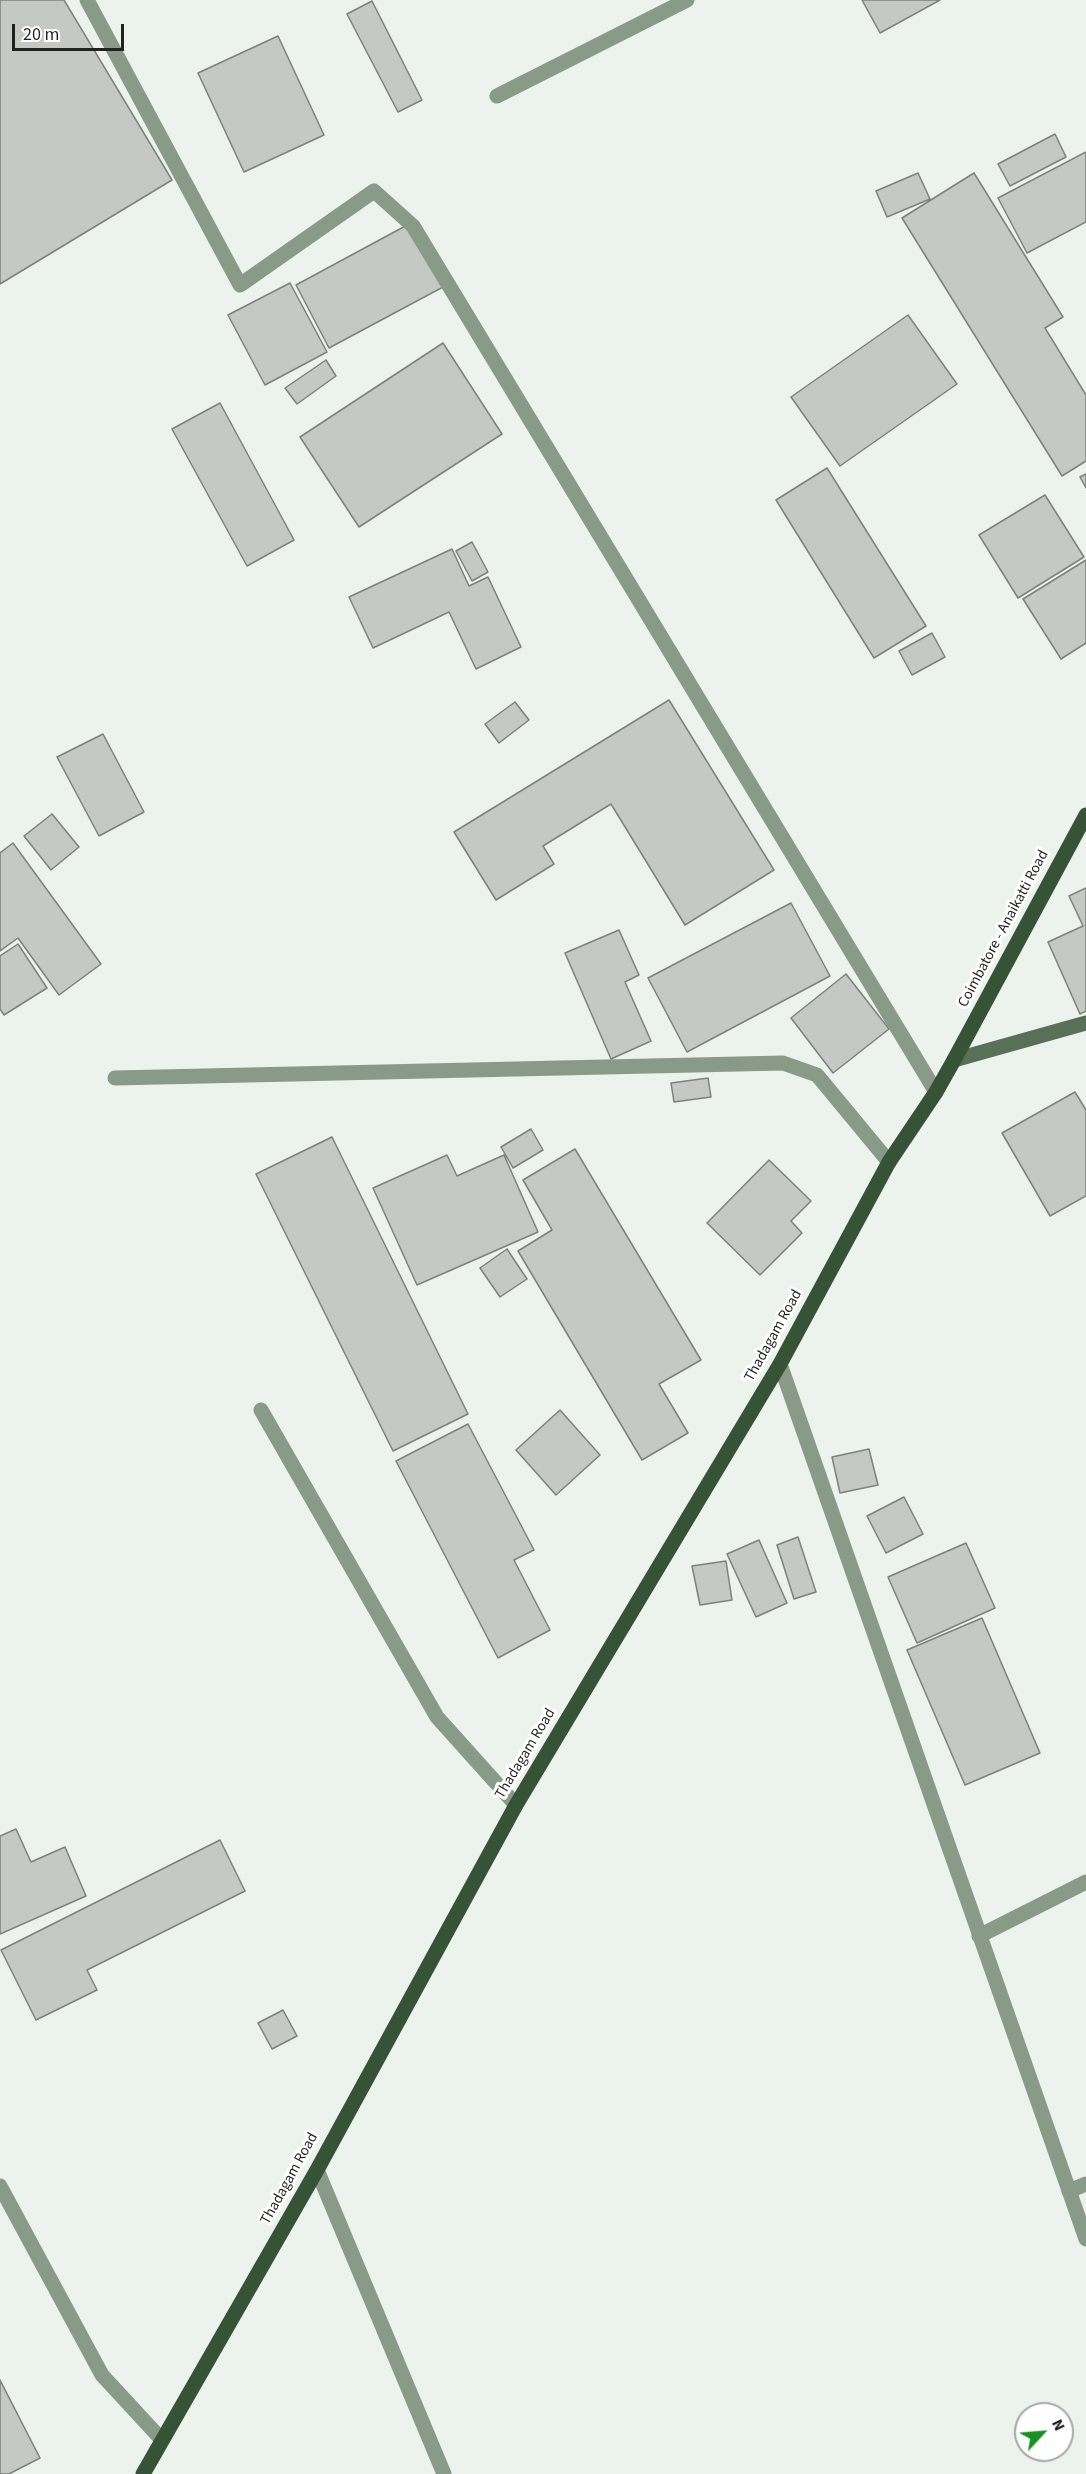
<!DOCTYPE html>
<html>
<head>
<meta charset="utf-8">
<style>
  body { margin:0 }
  #map { position:relative; width:1086px; height:2474px; overflow:hidden; background:#ecf3ec; font-family:"Source Sans 3",sans-serif }
  canvas { display:block }
  .north { position:absolute; left:1014px; top:2402px; width:60px; height:60px; box-sizing:border-box; background:#fff; border:2px solid #a5a7a5; border-radius:50%; rotate:64deg; font-size:16px; font-weight:700; line-height:24px; text-align:center; color:#1f221f }
  .north::after { content:''; display:block; margin:auto; width:21px; height:27px; background:#159222; clip-path:polygon(50% 0,100% 100%,50% 72%,0 100%) }
  .scale { position:absolute; left:12px; top:24px; width:112px; height:27px; box-sizing:border-box; border:3px solid #1f221f; border-top:0; padding-left:8px; font-size:18px; line-height:21px; white-space:nowrap; color:#1f221f; -webkit-text-stroke:4px #fff; paint-order:stroke }
</style>
</head>
<body>
<div id="map">
<canvas width="1086" height="2474"></canvas>
<div class="north">N</div>
<div class="scale">20 m</div>
</div>
<script>
const context = document.querySelector('canvas').getContext('2d');
context.lineJoin = 'round';
function fillPath(path, color) {
  context.fillStyle = color;
  context.fill(path, 'evenodd');
}
function shape(rows) {
  const path = new Path2D();
  for (const r of rows) {
    path.moveTo(r[0], r[1]);
    for (let i = 2; i < r.length; i += 2) path.lineTo(r[i], r[i + 1]);
  }
  return path;
}
function trace(path, color, width, dash) {
  context.strokeStyle = color;
  context.lineWidth = width;
  context.lineCap = dash ? 'butt' : 'round';
  context.setLineDash(dash || []);
  context.stroke(path);
}
function drawText(font, color, halo, rows, align = 'center') {
  context.font = font + ' "Source Sans 3",sans-serif';
  context.lineWidth = 6;
  context.setLineDash([]);
  context.textBaseline = 'middle';
  context.strokeStyle = halo;
  context.fillStyle = color;
  for (const [text, x, y, turn = 0] of rows) {
    context.save();
    context.translate(x, y);
    context.rotate((+turn || 0) * Math.PI / 180);
    context.textAlign = isNaN(turn) ? turn : align;
    if (halo) context.strokeText(text, 0, 0);
    context.fillText(text, 0, 0);
    context.restore();
  }
}
const building = shape([
  [0,0,64,0,172,180,0,284,0,0],
  [862,0,940,0,880,33,862,0],
  [372,1,422,100,398,112,347,14,372,1],
  [278,36,324,135,244,172,198,73,278,36],
  [1055,134,1066,157,1010,186,998,164,1055,134],
  [1086,152,1086,222,1027,253,998,198,1086,152],
  [918,173,930,199,887,217,876,191,918,173],
  [974,173,1063,317,1045,328,1086,395,1086,461,1062,476,902,218,974,173],
  [409,224,443,287,329,348,296,285,409,224],
  [290,283,327,352,265,385,228,315,290,283],
  [908,315,957,384,840,466,791,397,908,315],
  [443,343,502,434,359,527,300,437,443,343],
  [326,360,336,376,297,404,285,388,326,360],
  [220,403,294,540,247,566,172,429,220,403],
  [827,468,926,626,874,658,776,500,827,468],
  [1086,474,1086,488,1080,477,1086,474],
  [1045,495,1084,557,1018,598,979,535,1045,495],
  [472,542,488,572,472,581,456,551,472,542],
  [452,549,469,586,488,577,521,647,476,669,449,612,373,648,349,597,452,549],
  [1086,560,1086,643,1061,659,1023,599,1086,560],
  [932,633,945,657,912,675,899,651,932,633],
  [669,700,774,870,685,925,611,804,543,846,554,864,496,900,454,832,669,700],
  [515,702,529,720,499,743,485,724,515,702],
  [103,734,144,812,99,836,57,757,103,734],
  [52,814,79,847,51,870,24,836,52,814],
  [13,843,101,964,59,995,18,938,0,951,0,853,13,843],
  [1086,888,1086,1011,1080,1014,1048,942,1083,926,1069,896,1086,888],
  [791,903,830,976,687,1052,648,978,791,903],
  [619,930,639,975,625,982,651,1041,611,1059,565,953,619,930],
  [18,944,47,988,4,1015,0,1009,0,956,18,944],
  [846,974,889,1029,833,1073,791,1018,846,974],
  [708,1078,711,1097,674,1102,671,1083,708,1078],
  [1075,1092,1086,1110,1086,1196,1050,1216,1002,1133,1075,1092],
  [531,1129,543,1150,513,1168,501,1147,531,1129],
  [332,1137,468,1414,393,1451,256,1174,332,1137],
  [575,1149,701,1360,659,1384,688,1433,642,1460,518,1251,552,1230,523,1180,575,1149],
  [447,1155,457,1176,504,1155,538,1232,417,1285,373,1188,447,1155],
  [769,1160,811,1201,791,1221,802,1233,760,1275,707,1223,769,1160],
  [507,1249,527,1279,500,1297,480,1268,507,1249],
  [560,1410,600,1455,556,1495,516,1450,560,1410],
  [468,1424,534,1550,514,1560,550,1630,498,1658,396,1461,468,1424],
  [869,1449,878,1485,840,1493,832,1457,869,1449],
  [904,1497,923,1534,886,1553,867,1516,904,1497],
  [798,1537,816,1592,794,1599,777,1545,798,1537],
  [759,1540,787,1603,756,1617,727,1554,759,1540],
  [966,1543,995,1608,917,1643,888,1577,966,1543],
  [726,1561,732,1600,700,1605,692,1566,726,1561],
  [982,1618,1040,1753,965,1785,907,1650,982,1618],
  [16,1829,31,1862,65,1847,86,1896,0,1934,0,1836,16,1829],
  [220,1840,245,1891,87,1970,97,1990,36,2020,1,1950,220,1840],
  [283,2010,297,2036,272,2049,258,2023,283,2010],
  [0,2380,40,2458,9,2474,0,2474,0,2380]
]);
fillPath(building, '#c4cac3');
trace(building, '#7c827c', 1.5);
trace(shape([
  [87,0,240,285,374,191,413,226,936,1092],
  [497,96,687,0],
  [115,1078,783,1063,817,1075,889,1162],
  [261,1410,437,1717,516,1805],
  [979,1936,1086,1882],
  [317,2170,444,2474],
  [0,2186,102,2375,162,2440],
  [1069,2191,1086,2184]
]), '#8a9a89', 15);
trace(shape([
  [780,1364,1086,2239]
]), '#8a9a89', 15);
trace(shape([
  [954,1060,1086,1023]
]), '#597058', 15);
trace(shape([
  [143,2474,317,2170,516,1805,780,1364,889,1162,936,1092,954,1060,1086,815]
]), '#375337', 15);
drawText('15px', '#1f221f', '#fff', [
  ["Coimbatore - Anaikatti Road",1004,929,-62],
  ["Thadagam Road",774,1336,-61],
  ["Thadagam Road",526,1754,-59],
  ["Thadagam Road",290,2179,-61]
]);
</script>
</body>
</html>
